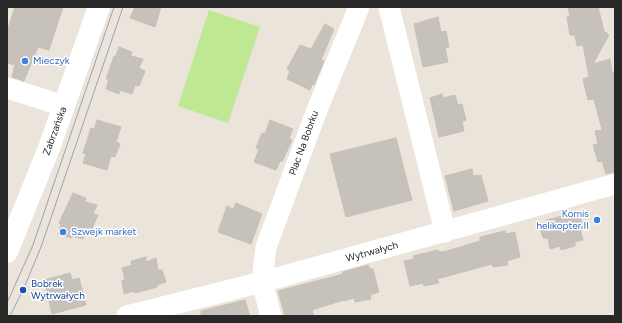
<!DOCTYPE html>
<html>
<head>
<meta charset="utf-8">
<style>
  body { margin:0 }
  #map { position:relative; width:622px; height:323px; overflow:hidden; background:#ebe4da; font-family:Figtree,sans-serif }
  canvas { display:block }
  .frame { position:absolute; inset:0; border:8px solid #282828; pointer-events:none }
</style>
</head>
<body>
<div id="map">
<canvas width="622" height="323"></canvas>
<div class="frame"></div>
</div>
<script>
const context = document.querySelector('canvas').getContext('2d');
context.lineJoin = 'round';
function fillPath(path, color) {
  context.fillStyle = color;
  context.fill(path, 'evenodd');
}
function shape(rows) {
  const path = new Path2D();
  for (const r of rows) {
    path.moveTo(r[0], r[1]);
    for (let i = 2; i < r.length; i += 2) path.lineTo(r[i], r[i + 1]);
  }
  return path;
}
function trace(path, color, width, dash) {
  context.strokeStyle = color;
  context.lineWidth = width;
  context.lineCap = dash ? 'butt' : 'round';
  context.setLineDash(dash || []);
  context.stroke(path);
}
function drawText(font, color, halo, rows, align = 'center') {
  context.font = font + ' Figtree,sans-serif';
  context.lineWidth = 3;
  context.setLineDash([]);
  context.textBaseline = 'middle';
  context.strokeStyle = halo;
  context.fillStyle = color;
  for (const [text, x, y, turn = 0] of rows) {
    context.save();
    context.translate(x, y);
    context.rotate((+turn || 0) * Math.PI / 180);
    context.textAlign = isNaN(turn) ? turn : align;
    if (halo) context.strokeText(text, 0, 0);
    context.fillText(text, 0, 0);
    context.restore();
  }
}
fillPath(shape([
  [209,10,260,27,228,123,178,106]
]), '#bfe893');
const building = shape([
  [15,7,63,7,49,50,38,47,24,81,12,77,15,65,7,63,7,32,15,7],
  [135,7,161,7,155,27,130,18,135,7],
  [568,7,598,7,604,31,609,35,593,64,610,59,612,73,615,72,615,172,606,174,602,161,598,162,593,145,598,144,595,131,602,130,594,99,588,100,583,79,589,77,583,45,577,46,575,35,570,35,567,17,570,16,568,7],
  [438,17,441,32,446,31,449,47,445,48,448,62,423,67,414,24,438,17],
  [325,24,334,29,321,60,324,61,314,85,312,84,310,90,287,79,290,71,287,69,300,45,311,49,325,24],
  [119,47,132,52,131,56,143,59,139,68,145,71,139,86,135,85,132,94,120,90,119,94,106,89,109,79,106,79,114,56,116,56,119,47],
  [442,94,443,98,455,95,458,105,462,104,466,120,462,121,464,131,439,137,430,98,442,94],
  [97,120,121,127,116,142,120,144,115,157,111,156,107,170,83,163,86,154,83,153,91,128,94,129,97,120],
  [270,120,293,129,289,138,292,140,282,162,280,161,276,170,254,162,259,149,256,148,262,133,265,134,270,120],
  [396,138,412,200,346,217,330,154,396,138],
  [472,169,473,176,481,175,488,201,454,211,445,176,472,169],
  [73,193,86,198,85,202,97,205,93,214,98,215,91,231,87,229,83,239,72,236,71,238,58,234,61,224,59,223,73,193],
  [236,203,262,214,251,244,218,232,227,206,233,209,236,203],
  [570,214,572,216,580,214,583,228,580,229,583,240,575,242,575,246,561,250,560,246,550,249,548,238,543,238,539,225,548,223,547,220,570,214],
  [505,231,505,234,515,232,520,257,507,261,508,265,493,267,492,264,437,279,439,283,424,286,423,283,410,286,404,261,414,259,413,256,438,250,439,252,447,251,480,241,480,237,505,231],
  [146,257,146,262,156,258,158,270,162,270,166,282,157,285,157,287,135,293,134,291,124,294,122,281,125,279,122,268,132,265,131,261,146,257],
  [368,265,370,269,373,269,379,292,370,295,371,299,355,302,354,298,344,301,344,300,312,310,314,316,285,316,278,291,343,274,343,272,368,265],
  [70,273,72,280,79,278,86,305,52,314,44,280,70,273],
  [245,300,250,316,201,316,201,311,245,300]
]);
fillPath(building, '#c6c1ba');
trace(building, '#c6c0b4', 1);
trace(shape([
  [389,7,445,232],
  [7,88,64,106],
  [127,316,262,282,615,184],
  [271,316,262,282,266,247,317,110,359,7]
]), '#fff', 21);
trace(shape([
  [7,252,49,148,99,7]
]), '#fff', 22);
trace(shape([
  [7,303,33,245,114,7],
  [10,316,23,290,41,247,123,7]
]), '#9d9fb3', 1);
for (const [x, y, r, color] of [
  [25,61,4,"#3f7fe0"],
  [597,220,4,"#3f7fe0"],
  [63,232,4,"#3f7fe0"],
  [23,290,4,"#1a4fb4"]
]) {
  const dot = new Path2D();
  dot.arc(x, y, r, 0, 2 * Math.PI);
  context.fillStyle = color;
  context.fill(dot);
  trace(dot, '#fff', 1.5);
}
drawText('10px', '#366cbe', '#fff', [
  ["Mieczyk",33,61],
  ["Komis",589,214,"right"],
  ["helikopter II",589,226,"right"],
  ["Szwejk market",71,232]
], 'left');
drawText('10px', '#282828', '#fff', [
  ["Zabrzańska",55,131,-70],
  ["Plac Na Bobrku",304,143,-70],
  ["Wytrwałych",372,252,-15]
]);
drawText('10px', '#164399', '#fff', [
  ["Bobrek",31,284],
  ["Wytrwałych",31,296]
], 'left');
</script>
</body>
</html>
